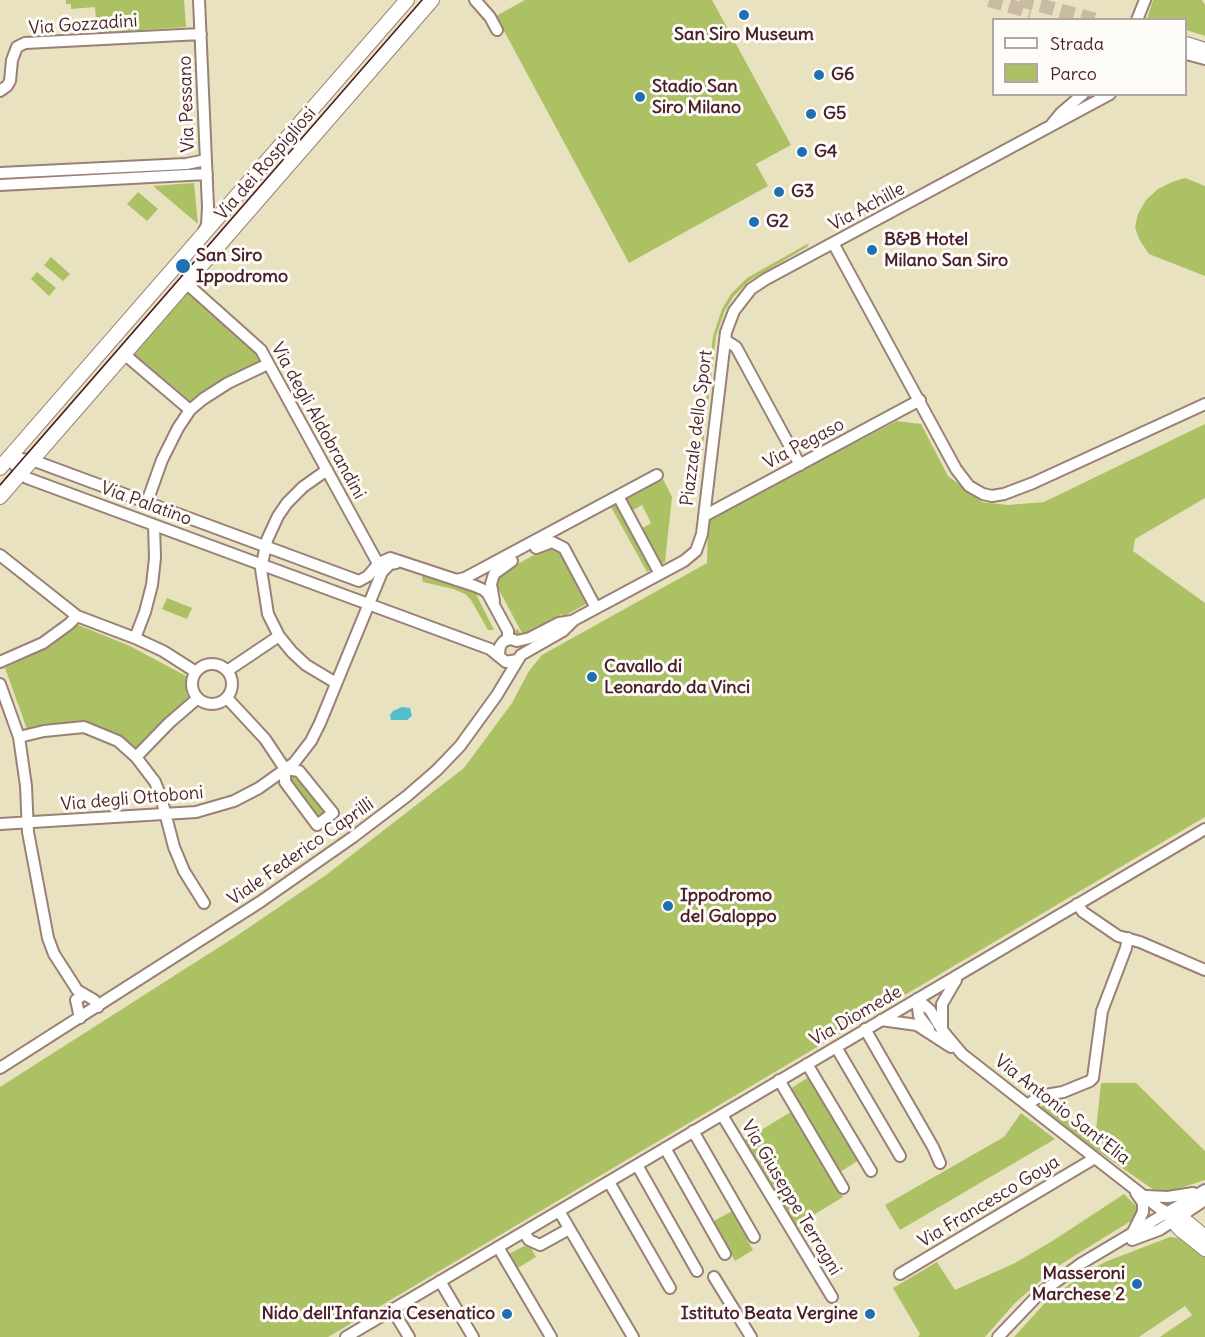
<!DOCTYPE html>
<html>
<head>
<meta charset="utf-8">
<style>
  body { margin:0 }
  #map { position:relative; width:1205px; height:1337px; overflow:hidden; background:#e9e2c1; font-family:Delius,sans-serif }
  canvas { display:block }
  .legend { position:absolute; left:992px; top:18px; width:195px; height:78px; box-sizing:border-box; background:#fdfcf7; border:2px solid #b5a4a5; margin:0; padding:8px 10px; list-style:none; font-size:18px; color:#4a1f2b }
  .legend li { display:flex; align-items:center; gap:12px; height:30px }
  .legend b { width:30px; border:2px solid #b5a4a5 }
</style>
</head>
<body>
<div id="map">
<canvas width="1205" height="1337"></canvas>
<ul class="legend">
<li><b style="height:8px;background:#fff"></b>Strada</li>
<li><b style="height:16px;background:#acc064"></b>Parco</li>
</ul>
</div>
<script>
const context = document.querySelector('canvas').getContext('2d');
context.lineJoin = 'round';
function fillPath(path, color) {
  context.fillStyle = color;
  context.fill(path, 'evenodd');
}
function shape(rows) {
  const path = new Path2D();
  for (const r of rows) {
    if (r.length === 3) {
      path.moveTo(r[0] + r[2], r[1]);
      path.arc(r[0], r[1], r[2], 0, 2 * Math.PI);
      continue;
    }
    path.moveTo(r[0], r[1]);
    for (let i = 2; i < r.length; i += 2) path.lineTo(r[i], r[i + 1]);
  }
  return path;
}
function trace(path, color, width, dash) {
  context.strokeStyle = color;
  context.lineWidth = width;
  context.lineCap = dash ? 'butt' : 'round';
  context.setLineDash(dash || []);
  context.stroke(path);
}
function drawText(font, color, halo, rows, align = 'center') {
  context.font = font + ' Delius,sans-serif';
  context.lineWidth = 6;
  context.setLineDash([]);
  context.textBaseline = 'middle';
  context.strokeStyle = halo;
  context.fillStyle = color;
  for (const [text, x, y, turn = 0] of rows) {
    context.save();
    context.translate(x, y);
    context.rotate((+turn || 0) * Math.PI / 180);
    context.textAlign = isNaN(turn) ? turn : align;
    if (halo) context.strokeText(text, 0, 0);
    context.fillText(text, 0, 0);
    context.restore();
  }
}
fillPath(shape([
  [66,0,184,0,186,27,97,33,95,7,71,9,71,4,66,4],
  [525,0,712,0,791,145,756,164,768,186,629,263,496,16],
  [1153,0,1202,0,1205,5,1205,36,1186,30,1186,20,1147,19],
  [1185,178,1205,186,1205,276,1149,254,1139,239,1135,227,1138,214,1146,200,1158,189,1172,182],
  [194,183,198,224,153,186],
  [138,192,158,209,147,221,127,204],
  [809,243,807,247,749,281,734,296,725,310,716,336,699,479,697,479,713,336,722,309,731,294,747,278],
  [51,257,70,274,63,281,44,265],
  [37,272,56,288,49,296,31,279],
  [184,290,255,350,260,362,218,382,190,401,131,352],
  [897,421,921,424,948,476,982,502,1008,505,1044,502,1205,424,1205,498,1135,539,1133,551,1205,603,1205,817,328,1337,0,1337,0,1087,235,937,326,875,464,768,512,703,529,671,542,655,707,563,708,519],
  [663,479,672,497,665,562,660,565,641,529,651,523,642,505,631,511,626,501,626,499],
  [616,504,652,569,647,572,611,507],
  [551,549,557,551,562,555,588,603,564,616,562,614,556,617,545,623,547,626,525,637,515,635,512,632,518,629,521,635,523,635,498,588,497,581,505,571,541,551],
  [424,574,471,591,474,590,494,630,488,630,471,600,465,594,453,589,423,582,422,577],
  [167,598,192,608,187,619,162,609],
  [78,625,130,646,186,676,186,693,189,699,137,749,119,736,98,726,80,721,28,732,5,668,44,649],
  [297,773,302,779,302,783,322,810,327,813,316,822,287,781],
  [809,1077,859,1160,840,1172,790,1089],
  [1101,1083,1136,1083,1205,1151,1205,1180,1171,1191,1157,1192,1089,1145,1041,1108,1042,1104,1048,1102,1087,1131,1094,1128,1096,1130],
  [794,1110,843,1197,794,1227,743,1141],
  [1021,1113,1055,1139,900,1230,885,1205,1004,1137],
  [1124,1194,1137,1207,1137,1212,1134,1219,1055,1268,1015,1303,985,1337,918,1337,920,1334,893,1288,937,1262,955,1290,1015,1263,1054,1240],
  [734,1210,748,1233,747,1240,753,1250,735,1261,712,1222],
  [1170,1237,1179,1238,1205,1257,1205,1337,1160,1337,1192,1315,1185,1306,1139,1337,1014,1337,1045,1303,1080,1276,1105,1262],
  [524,1246,531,1248,536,1257,516,1269,507,1255]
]), '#acc064');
fillPath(shape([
  [402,707,410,708,412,716,407,720,391,720,390,715,393,711]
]), '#52becc');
trace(shape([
  [989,0,1031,12],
  [1020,0,1096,20]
]), '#c9bba3', 14, [14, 7]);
const minor = shape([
  [199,0,208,207,207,225,203,233],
  [475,0,490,17,497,30],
  [1137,20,1145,0],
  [1186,54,1205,59],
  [0,91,7,86,10,81,12,60,17,47,25,43,201,34],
  [1052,124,1061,113,1083,94],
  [0,173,186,164,206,160],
  [0,185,207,174],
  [833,243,956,469,969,486,983,494,992,496,1004,494,1033,483,1205,404],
  [186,283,261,350,381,569],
  [725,340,736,347,800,465],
  [124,354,190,410],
  [9,458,32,460,359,581,368,576,379,563,390,558,475,586,484,590,488,594,508,631,508,639],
  [9,458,21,473,27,478,490,649,506,662,517,660],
  [327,470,303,487,287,503,278,516,267,540,261,569,268,614,279,636,292,652,306,665,336,683],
  [618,496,660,574],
  [147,502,162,460,178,428,190,410,203,399,228,383,268,364],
  [704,516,920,400],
  [536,548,552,542,564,548,596,608],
  [0,555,77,616,135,638,163,651,196,672],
  [456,580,465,578,657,475],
  [494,601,491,584,494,574,512,561],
  [135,638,145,612,152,585,155,558,154,525],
  [499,654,500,646,504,641,511,639,517,641,530,638,559,623,572,621,684,561,696,551,702,534,726,332,734,311,751,289,766,279,1110,94],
  [0,662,43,643,69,624,77,616],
  [212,684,20],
  [227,671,279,636],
  [0,684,19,737,26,786,28,832,48,938,54,954,74,985,77,990,94,1000,98,1007],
  [227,698,265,739,285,769,285,782,317,825,333,813,299,771,285,769],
  [19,737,44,731,84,727,118,741,136,757,155,782,161,797,174,847,184,871,204,903],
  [136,757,169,723,198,698],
  [0,824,196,812,234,801,259,788,294,763,311,741,320,723,382,572,390,564,396,563],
  [1077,904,1083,912,1118,936,1140,942,1205,970],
  [917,999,930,1010,942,1030,962,1054,1159,1208,1178,1218],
  [917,999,919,1016,929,1029],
  [80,1018,76,1000,84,994],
  [881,1020,917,1025,951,1047],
  [865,1029,933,1147,940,1163],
  [942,1029,942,1004,956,980],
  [836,1047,900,1156],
  [807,1064,871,1171],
  [0,1068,260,902,353,837,407,796,437,770,460,746,497,695,521,655,563,631,574,620],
  [779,1080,843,1188],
  [1027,1105,1040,1096,1063,1092,1090,1081,1093,1078,1102,1011,1126,948,1128,938],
  [722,1115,832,1297],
  [693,1131,754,1237],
  [665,1148,725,1254],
  [637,1165,697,1271],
  [609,1182,670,1288],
  [1146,1196,1168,1197,1193,1193],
  [559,1211,633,1337],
  [1178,1213,1184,1214,1205,1200],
  [524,1232,529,1240,540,1245,569,1229],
  [1133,1232,1143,1212,1143,1203,1136,1193],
  [1132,1240,1159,1230,1173,1221,1168,1215],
  [498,1247,551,1337],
  [900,1274,1095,1158],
  [714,1277,751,1337],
  [440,1281,473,1337],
  [392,1309,409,1337],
  [346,1337,1205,829],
  [998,1337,1039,1294,1082,1263,1205,1190]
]);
const major = shape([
  [1186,44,1205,50],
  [0,468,407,0],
  [0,497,432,0],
  [1184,1214,1173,1221,1180,1229,1205,1249],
  [1178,1218,1188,1223,1205,1237]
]);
trace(minor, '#9a8076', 14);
trace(major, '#9a8076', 16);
trace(minor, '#fff', 10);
trace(major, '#fff', 14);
trace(shape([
  [0,485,422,0]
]), '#4a1f2b', 1.5);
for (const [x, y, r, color] of [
  [744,15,6,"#1f6fb2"],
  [819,75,6,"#1f6fb2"],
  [640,97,6,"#1f6fb2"],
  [811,114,6,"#1f6fb2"],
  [802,152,6,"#1f6fb2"],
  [779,192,6,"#1f6fb2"],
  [754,222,6,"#1f6fb2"],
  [872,250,6,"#1f6fb2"],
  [183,266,8,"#1f6fb2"],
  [592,677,6,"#1f6fb2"],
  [668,906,6,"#1f6fb2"],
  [1137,1284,6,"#1f6fb2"],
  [507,1314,6,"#1f6fb2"],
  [870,1314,6,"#1f6fb2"]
]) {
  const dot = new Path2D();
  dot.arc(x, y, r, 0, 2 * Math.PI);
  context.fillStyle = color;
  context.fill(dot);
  trace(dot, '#fdfcf7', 2);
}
drawText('18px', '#4a1f2b', '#fdfcf7', [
  ["Via Gozzadini",83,25,-4],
  ["Via Pessano",187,104,-92],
  ["Via dei Rospigliosi",266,164,-49],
  ["Via Achille",867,207,-28],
  ["Via degli Aldobrandini",318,421,61],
  ["Piazzale dello Sport",697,428,-83],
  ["Via Pegaso",804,444,-28],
  ["Via Palatino",146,504,20],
  ["Via degli Ottoboni",132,799,-5],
  ["Viale Federico Caprilli",301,852,-35],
  ["Via Diomede",856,1016,-30],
  ["Via Antonio Sant'Elia",1062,1110,38],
  ["Via Giuseppe Terragni",791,1198,59],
  ["Via Francesco Goya",989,1202,-31]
]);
drawText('bold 18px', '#4a1f2b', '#fdfcf7', [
  ["San Siro Museum",744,35,"center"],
  ["G6",831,75],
  ["Stadio San",652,87],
  ["Siro Milano",652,108],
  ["G5",823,114],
  ["G4",814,152],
  ["G3",791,192],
  ["G2",766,222],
  ["B&B Hotel",884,240],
  ["Milano San Siro",884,261],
  ["San Siro",196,256],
  ["Ippodromo",196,277],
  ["Cavallo di",604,667],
  ["Leonardo da Vinci",604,688],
  ["Ippodromo",680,896],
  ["del Galoppo",680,917],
  ["Masseroni",1125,1274,"right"],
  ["Marchese 2",1125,1295,"right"],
  ["Nido dell'Infanzia Cesenatico",495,1314,"right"],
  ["Istituto Beata Vergine",858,1314,"right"]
], 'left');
</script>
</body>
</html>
